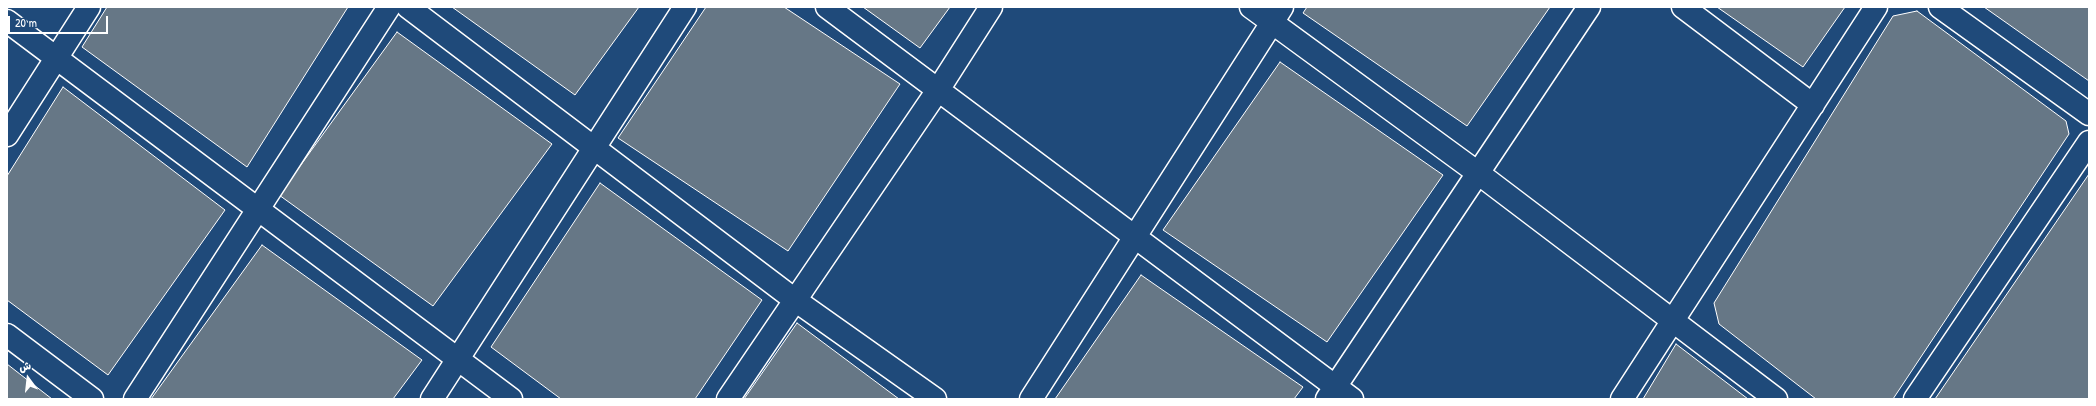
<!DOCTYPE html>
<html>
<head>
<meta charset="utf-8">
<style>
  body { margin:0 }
  #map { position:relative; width:2096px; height:406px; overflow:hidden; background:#1f4a7a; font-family:"Patrick Hand","Playpen Sans Arabic",sans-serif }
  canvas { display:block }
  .frame { position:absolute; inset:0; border:8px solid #fff; pointer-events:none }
  .north { position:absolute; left:8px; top:358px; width:40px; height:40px; -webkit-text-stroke:3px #1f4a7a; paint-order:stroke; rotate:345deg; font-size:11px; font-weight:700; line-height:16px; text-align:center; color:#fff }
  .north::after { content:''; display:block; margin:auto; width:14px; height:18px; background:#fff; clip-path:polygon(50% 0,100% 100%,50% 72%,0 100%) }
  .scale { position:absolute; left:8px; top:16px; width:100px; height:18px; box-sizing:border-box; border:2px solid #fff; border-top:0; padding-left:5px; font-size:12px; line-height:14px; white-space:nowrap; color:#fff; -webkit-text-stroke:3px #1f4a7a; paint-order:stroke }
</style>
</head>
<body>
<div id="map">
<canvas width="2096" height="406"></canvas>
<div class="frame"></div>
<div class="north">ش</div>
<div class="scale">20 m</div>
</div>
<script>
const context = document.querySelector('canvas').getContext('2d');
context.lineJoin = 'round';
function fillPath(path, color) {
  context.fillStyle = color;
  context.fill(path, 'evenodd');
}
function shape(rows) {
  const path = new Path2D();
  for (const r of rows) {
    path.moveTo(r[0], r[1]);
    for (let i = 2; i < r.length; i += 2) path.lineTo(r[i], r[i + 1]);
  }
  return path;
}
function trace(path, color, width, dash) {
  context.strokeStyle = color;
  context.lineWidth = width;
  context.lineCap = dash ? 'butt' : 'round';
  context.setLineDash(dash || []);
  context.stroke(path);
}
const building = shape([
  [107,7,348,7,247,167,82,47,107,7],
  [452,7,639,7,575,95,452,7],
  [706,7,784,7,900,84,788,251,618,138,706,7],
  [863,7,950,7,920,48,863,7],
  [1307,7,1550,7,1467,126,1303,13,1307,7],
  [1717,7,1845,7,1803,67,1717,7],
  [1984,7,2089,7,2089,81,1984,7],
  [1917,11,2066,121,2069,134,1893,399,1816,399,1719,324,1714,303,1893,16,1917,11],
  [397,32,552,144,433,306,279,195,397,32],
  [1280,62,1443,175,1327,342,1163,230,1280,62],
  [63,87,225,210,108,375,7,300,7,176,63,87],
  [2089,174,2089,399,1935,399,2089,174],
  [600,183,762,300,695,399,561,399,491,347,600,183],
  [262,245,422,360,393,399,151,399,262,245],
  [1141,275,1303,387,1294,399,1055,399,1141,275],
  [797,323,899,399,744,399,797,323],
  [1676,344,1748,399,1643,399,1676,344],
  [7,364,52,399,7,399,7,364]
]);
fillPath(building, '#667786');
trace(building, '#fff', 1);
const street = shape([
  [408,7,795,300,935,399],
  [827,7,1352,399],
  [1251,7,1478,173,1776,399],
  [1683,7,1813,105],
  [1940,7,2089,114],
  [7,21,511,399],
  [7,135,89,7],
  [7,335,92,399],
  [135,399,389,7],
  [432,399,685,7],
  [728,399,938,90,991,7],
  [1031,399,1282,7],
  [1327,399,1589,7],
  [1622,399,1876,7],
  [1915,399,2089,142]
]);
trace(street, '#fff', 25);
trace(street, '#1f4a7a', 22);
</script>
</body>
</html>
